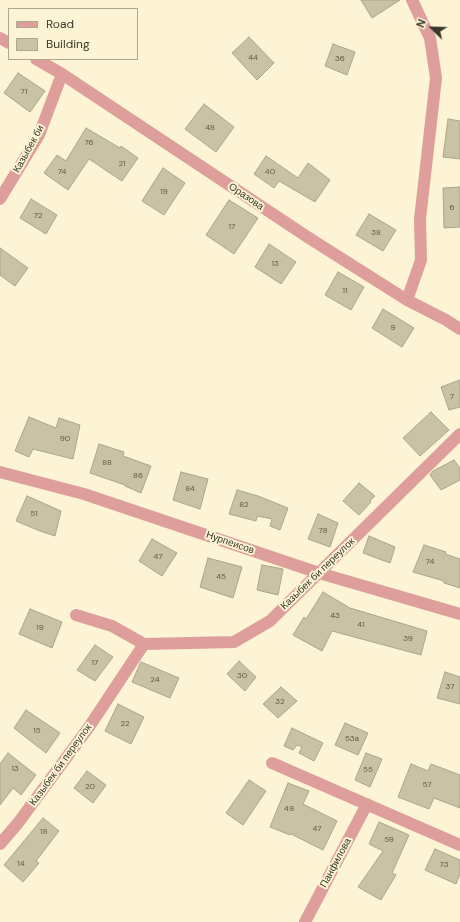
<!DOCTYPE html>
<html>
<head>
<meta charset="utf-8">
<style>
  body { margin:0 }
  #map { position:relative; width:460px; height:922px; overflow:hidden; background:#fcf4d5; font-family:"DM Sans",sans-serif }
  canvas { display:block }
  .legend { position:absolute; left:8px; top:8px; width:130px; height:52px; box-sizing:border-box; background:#fcf4d5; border:1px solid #aea891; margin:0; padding:5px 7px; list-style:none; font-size:12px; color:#3a372b }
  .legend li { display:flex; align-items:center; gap:8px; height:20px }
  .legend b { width:20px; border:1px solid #aea891 }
  .north { position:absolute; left:412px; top:8px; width:40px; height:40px; -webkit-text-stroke:3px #fcf4d5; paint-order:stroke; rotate:293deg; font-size:11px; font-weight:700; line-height:16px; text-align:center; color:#3a372b }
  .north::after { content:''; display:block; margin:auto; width:14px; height:18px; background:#3a372b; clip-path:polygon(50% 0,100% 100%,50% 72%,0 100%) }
</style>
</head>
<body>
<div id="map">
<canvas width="460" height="922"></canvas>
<ul class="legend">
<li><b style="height:5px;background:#de9e9b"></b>Road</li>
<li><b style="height:11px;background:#c9c2a4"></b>Building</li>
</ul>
<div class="north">N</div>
</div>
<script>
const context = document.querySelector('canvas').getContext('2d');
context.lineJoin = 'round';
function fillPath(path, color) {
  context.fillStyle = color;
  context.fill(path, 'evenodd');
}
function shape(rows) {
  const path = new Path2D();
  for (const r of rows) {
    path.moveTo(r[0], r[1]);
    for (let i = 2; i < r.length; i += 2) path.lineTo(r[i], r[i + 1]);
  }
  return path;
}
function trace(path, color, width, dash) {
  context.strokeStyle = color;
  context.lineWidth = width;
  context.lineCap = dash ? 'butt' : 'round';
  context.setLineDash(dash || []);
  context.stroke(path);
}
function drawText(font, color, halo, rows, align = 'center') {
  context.font = font + ' "DM Sans",sans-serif';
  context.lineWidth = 4;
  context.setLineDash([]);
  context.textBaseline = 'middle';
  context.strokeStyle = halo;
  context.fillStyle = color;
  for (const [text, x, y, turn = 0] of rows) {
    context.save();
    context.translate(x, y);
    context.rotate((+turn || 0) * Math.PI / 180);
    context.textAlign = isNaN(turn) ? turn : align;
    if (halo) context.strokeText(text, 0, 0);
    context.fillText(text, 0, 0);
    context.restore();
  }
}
const building = shape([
  [361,0,400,0,372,18,361,0],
  [249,37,274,63,257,80,232,53,249,37],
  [333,44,355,52,347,75,325,66,333,44],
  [18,73,45,91,30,112,4,93,18,73],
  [204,104,234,127,216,152,185,129,204,104],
  [448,119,460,121,460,159,443,157,448,119],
  [86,128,120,148,121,146,138,158,122,181,89,159,68,190,44,173,57,155,66,161,86,128],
  [266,156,298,178,308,163,330,180,315,202,279,181,274,188,254,174,266,156],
  [163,168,185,183,164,215,142,201,163,168],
  [460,187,460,227,444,228,443,188,460,187],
  [31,199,57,215,46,234,20,218,31,199],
  [229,200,258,218,234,254,206,235,229,200],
  [369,214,396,230,383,251,356,235,369,214],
  [269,244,296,262,281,284,255,267,269,244],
  [0,248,28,268,15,286,0,275,0,248],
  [338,272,364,287,351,310,325,295,338,272],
  [383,309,414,328,402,347,372,328,383,309],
  [460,380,460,407,449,410,441,387,460,380],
  [431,412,449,430,420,456,403,438,431,412],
  [29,417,56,428,59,418,80,425,73,459,33,449,29,457,15,451,29,417],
  [99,444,124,452,123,456,151,466,141,493,125,486,125,485,90,473,99,444],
  [454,460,460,468,460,480,441,490,430,475,433,471,454,460],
  [181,472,208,479,200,509,173,500,181,472],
  [359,483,375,496,370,501,371,502,359,515,343,501,359,483],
  [237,490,258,496,288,508,280,530,270,526,272,519,257,516,256,521,229,514,237,490],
  [27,496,61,511,55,536,40,531,16,521,27,496],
  [318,514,338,523,330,547,308,539,318,514],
  [369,536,395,547,390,563,363,553,369,536],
  [152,539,177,553,162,576,139,561,152,539],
  [424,545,446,552,445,554,460,559,460,588,444,583,444,581,413,572,424,545],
  [208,558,242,567,233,598,200,587,208,558],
  [262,565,283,569,278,595,257,590,262,565],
  [323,592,350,608,427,631,421,655,332,631,322,651,293,635,304,617,306,619,323,592],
  [30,609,62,622,52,648,19,634,30,609],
  [95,645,113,657,95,681,77,670,95,645],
  [239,661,256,677,245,691,227,674,239,661],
  [141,662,179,678,170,698,132,682,139,666,141,662],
  [445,672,460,677,460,704,437,698,445,672],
  [281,687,297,701,278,718,263,704,281,687],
  [118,704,144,717,131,744,105,731,118,704],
  [26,710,60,733,46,753,14,728,26,710],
  [345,723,368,733,358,755,335,745,345,723],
  [292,728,323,743,314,761,299,753,302,747,297,745,293,750,284,746,292,728],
  [8,753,36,775,21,795,13,788,0,805,0,764,8,753],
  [366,753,382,759,370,787,355,780,366,753],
  [411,764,428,771,431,764,460,775,460,808,434,798,429,809,398,797,411,764],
  [87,771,106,785,93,803,74,788,87,771],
  [249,780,266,791,243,825,226,813,249,780],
  [288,783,309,791,303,804,337,821,323,850,291,834,290,835,270,827,288,783],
  [43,818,59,831,36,861,39,863,23,882,4,865,43,818],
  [379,822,409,835,392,873,396,875,381,900,358,887,383,851,369,844,379,822],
  [435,849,460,860,460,874,456,884,425,870,435,849]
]);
fillPath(building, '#c9c2a4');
trace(building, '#aca588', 1);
trace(shape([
  [0,38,9,43],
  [36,59,62,74,309,238,407,300,446,320,460,329],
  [0,199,39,135,62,74],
  [407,300,421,260,420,219,436,78,430,38,412,0],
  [0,472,84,494,319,573,460,614],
  [76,615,112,626,144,644,234,642,270,621,460,434],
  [272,763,460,845],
  [0,844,18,823,89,727,144,644],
  [305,922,367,804]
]), '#de9e9b', 12);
drawText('8px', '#5e5a49', null, [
  ["44",253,58],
  ["36",340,59],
  ["71",24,92],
  ["48",210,128],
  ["76",89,143],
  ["21",122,164],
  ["74",62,172],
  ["40",270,172],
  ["19",164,192],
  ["6",452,208],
  ["72",38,216],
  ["17",232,227],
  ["38",376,233],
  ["13",275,264],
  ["11",345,291],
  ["9",393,328],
  ["7",452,397],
  ["90",65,439],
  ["88",107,463],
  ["86",138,476],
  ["84",190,489],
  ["82",244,505],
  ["51",34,514],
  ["78",323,531],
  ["47",158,557],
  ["74",430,562],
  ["45",221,577],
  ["43",335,616],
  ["41",361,625],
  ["19",40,628],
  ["39",408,639],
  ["17",95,663],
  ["30",242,676],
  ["24",155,680],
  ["37",450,687],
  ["32",280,702],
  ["22",125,724],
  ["15",37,731],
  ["53а",352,739],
  ["13",15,769],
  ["55",368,770],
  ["57",427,785],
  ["20",90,787],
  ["49",289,809],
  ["47",317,829],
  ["18",44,832],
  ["59",389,840],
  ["14",21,864],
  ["73",444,865]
]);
drawText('10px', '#3a372b', '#fcf4d5', [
  ["Казыбек би",29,149,-61],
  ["Оразова",246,197,34],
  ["Нурпеисов",230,543,19],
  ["Казыбек би переулок",318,574,-44],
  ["Казыбек би переулок",61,765,-54],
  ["Панфилова",336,863,-62]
]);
</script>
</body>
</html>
